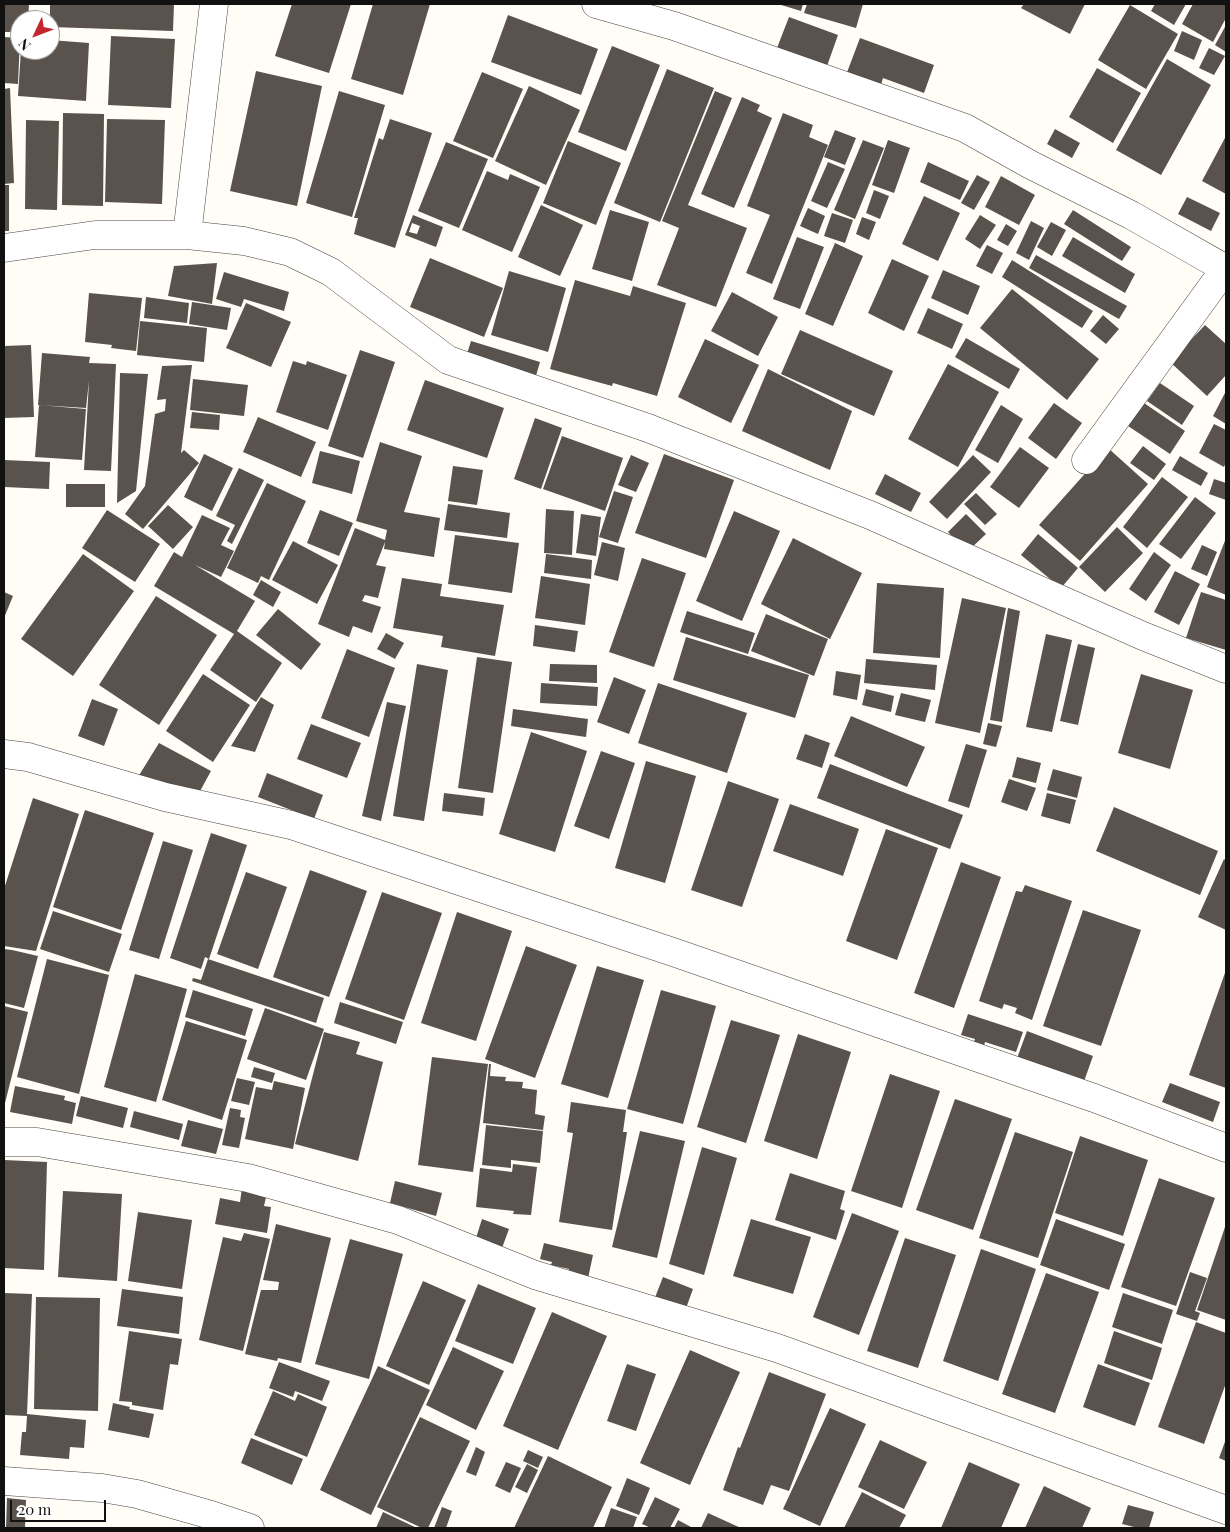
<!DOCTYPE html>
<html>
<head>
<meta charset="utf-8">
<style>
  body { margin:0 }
  #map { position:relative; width:1230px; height:1532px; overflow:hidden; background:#fffdf5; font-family:"Playfair Display",serif }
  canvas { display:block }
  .frame { position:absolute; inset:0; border:5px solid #111; pointer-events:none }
  .north { position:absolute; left:10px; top:10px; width:50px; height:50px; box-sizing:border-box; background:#fff; border:1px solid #a0a0a0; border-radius:50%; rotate:227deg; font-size:14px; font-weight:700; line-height:20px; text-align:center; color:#111 }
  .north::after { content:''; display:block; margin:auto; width:18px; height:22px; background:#c4262e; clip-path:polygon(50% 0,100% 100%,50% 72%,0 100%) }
  .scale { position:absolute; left:10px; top:1500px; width:96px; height:22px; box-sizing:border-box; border:2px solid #111; border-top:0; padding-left:6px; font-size:15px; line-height:18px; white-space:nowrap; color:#111; -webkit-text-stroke:4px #fff; paint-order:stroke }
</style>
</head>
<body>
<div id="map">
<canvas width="1230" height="1532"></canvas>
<div class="frame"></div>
<div class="north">N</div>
<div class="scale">20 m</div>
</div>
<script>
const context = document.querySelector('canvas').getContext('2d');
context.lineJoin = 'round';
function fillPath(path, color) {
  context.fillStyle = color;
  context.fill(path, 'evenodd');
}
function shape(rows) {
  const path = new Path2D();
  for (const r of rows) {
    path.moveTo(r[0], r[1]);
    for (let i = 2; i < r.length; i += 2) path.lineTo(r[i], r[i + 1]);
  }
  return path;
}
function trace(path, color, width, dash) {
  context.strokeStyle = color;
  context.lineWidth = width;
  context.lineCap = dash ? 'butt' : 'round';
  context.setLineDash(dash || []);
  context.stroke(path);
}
fillPath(shape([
  [4,4,29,4,28,20,20,20,20,32,4,32],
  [50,4,174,4,173,31,50,27],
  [292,4,351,4,329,73,275,56],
  [373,4,430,4,403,95,351,79],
  [778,4,803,4,801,11],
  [807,4,863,4,856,28,804,13],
  [1024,4,1085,4,1070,34,1021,8],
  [1155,4,1186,4,1174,25,1151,11],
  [1193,4,1226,4,1226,18,1213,42,1182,24],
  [1130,5,1178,34,1146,89,1098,60],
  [508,15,598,49,581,95,491,62],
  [789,17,838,35,827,66,777,48],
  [1226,25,1226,52,1215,45],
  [1182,31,1202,40,1194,60,1174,51],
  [111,36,175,39,171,108,108,105],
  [4,37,20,38,18,84,4,83],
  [860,38,934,65,924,93,883,78,880,88,846,75],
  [50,40,89,43,86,101,18,96,21,50,50,50],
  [612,46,660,65,626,151,578,132],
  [1209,48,1225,56,1214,75,1199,68],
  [1167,59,1211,85,1161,175,1116,150],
  [1097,68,1141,93,1113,143,1069,117],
  [667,69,714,88,660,222,614,203],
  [256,71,322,86,297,206,230,191],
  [482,72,523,89,493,158,453,141],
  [529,86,580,110,546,185,495,161],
  [10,88,14,183,4,184,4,89],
  [339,91,385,105,352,217,306,203],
  [715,91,732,98,688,205,747,228,716,307,657,285,679,228,662,221],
  [742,97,760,105,757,111,772,118,734,208,701,194],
  [63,113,104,114,103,206,62,205],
  [783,113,813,125,809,137,828,145,772,284,746,273,770,215,747,206],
  [107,119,165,120,162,204,105,202],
  [390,119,432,133,395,248,354,234,358,218,354,218,379,138,383,140],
  [26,120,59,121,57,210,25,209],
  [1055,129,1080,143,1072,158,1047,144],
  [835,130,856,138,845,165,824,157],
  [1226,136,1226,194,1202,181],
  [863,140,884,148,855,219,834,210],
  [888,140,910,148,894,193,872,185],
  [568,141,621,163,596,225,543,203],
  [446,142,488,159,459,228,418,211],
  [828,162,845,169,827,208,811,201],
  [928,162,969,181,960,200,920,182],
  [487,171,508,180,510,174,540,187,512,252,462,230],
  [977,175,990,182,974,210,961,203],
  [1001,176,1035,195,1019,225,985,207],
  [4,185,9,185,9,231,4,231],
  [874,190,889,196,880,219,866,213],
  [924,196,960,213,938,261,902,244],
  [1187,197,1220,213,1211,231,1178,214],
  [541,205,583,225,560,276,518,257],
  [808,208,825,216,818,234,800,226],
  [610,210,649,222,632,281,592,269],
  [1073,210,1131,247,1122,261,1064,224],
  [832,213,853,220,845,243,824,236],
  [413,215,443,227,436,247,405,235],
  [412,223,420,226,417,234,409,232],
  [980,215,996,225,980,249,965,239],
  [862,217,876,222,869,240,856,234],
  [1031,221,1044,228,1029,260,1016,253],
  [1051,222,1066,230,1052,256,1037,247],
  [1006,224,1017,231,1008,246,997,240],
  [797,237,824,247,800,309,773,299],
  [1073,237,1135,274,1125,293,1062,256],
  [835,243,863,256,833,326,805,314],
  [987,245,1003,253,992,274,976,266],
  [1036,255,1127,306,1119,319,1029,268],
  [430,258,503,288,484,337,410,307],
  [892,259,929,276,904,331,868,313],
  [1012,260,1093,311,1082,328,1002,277],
  [217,263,212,304,168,296,174,266],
  [943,270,980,286,968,315,931,298],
  [509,271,566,288,548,352,491,335],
  [224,272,289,292,284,311,244,299,241,307,216,299],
  [575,280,630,296,633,286,686,303,657,396,613,383,612,386,550,369],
  [1012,289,1099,359,1067,400,980,328],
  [732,292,778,317,758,356,711,331],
  [89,293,142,298,136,351,111,348,112,345,85,342],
  [146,297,189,303,187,323,144,318],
  [192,302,231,308,227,330,189,324],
  [246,303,291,322,271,367,226,348],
  [928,308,963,324,952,349,917,333],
  [1103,315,1119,329,1106,344,1090,331],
  [140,321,207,328,204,362,137,355],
  [1205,325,1226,344,1226,375,1207,396,1170,362],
  [800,330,893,371,874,416,781,374],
  [966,338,1020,369,1009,389,955,357],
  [705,339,759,365,731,423,678,397],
  [471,341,540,362,535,379,466,357],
  [31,345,34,417,4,418,4,346],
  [360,350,395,362,363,458,328,446],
  [42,353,90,357,89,363,116,364,111,471,84,470,89,381,86,408,38,405],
  [293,361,306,365,307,361,347,375,328,430,276,412],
  [948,364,999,392,958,467,908,439],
  [192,365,181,453,184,450,199,463,143,529,125,514,145,486,155,414,165,411,166,399,157,400,162,366],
  [768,369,852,411,830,470,742,431],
  [120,373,148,374,136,491,117,503],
  [193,379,248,385,244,416,190,410],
  [425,380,504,408,487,458,407,430],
  [1160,383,1194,406,1182,425,1147,401],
  [1226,391,1226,424,1213,416],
  [1054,403,1082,423,1056,459,1028,438],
  [1144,403,1185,431,1170,454,1128,426],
  [39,405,86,409,82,460,35,457],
  [1001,405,1023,419,998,463,975,450],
  [192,412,220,415,219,430,190,428],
  [258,417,316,442,301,477,243,452],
  [535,418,562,428,541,489,514,479],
  [1214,424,1226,430,1226,462,1224,467,1199,453],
  [562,436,623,458,605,511,543,489],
  [380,442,422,456,404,512,440,518,434,557,384,549,385,542,376,565,386,567,378,598,365,595,362,601,381,607,372,633,353,626,349,637,318,624,355,528,385,540,387,530,356,521],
  [1143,446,1166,464,1154,480,1130,463],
  [1020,447,1049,468,1019,508,990,487],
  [1108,448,1148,484,1080,561,1039,525],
  [320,451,360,461,352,494,312,483],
  [204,454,233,468,212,511,184,497],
  [664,454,734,480,706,558,635,533],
  [631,455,649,463,636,492,618,485],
  [973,455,991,472,947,519,929,502],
  [1180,456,1208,473,1201,486,1172,470],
  [4,460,50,462,49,489,4,487],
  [453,466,483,470,477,505,448,501],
  [239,468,264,480,232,544,227,541,235,525,216,516],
  [885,474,921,493,911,512,875,494],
  [1162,477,1188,497,1147,548,1123,527],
  [1214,479,1226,483,1226,500,1209,494],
  [267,483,306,501,269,580,261,576,258,583,227,568],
  [66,484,105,484,105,507,66,507],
  [614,491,633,497,618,543,599,537],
  [976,493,997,514,985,525,964,504],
  [1195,497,1216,513,1181,559,1159,544],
  [448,504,510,513,507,538,444,530],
  [168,505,193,527,173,549,148,526],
  [546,509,574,511,572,555,544,553],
  [107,510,160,544,135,582,82,548],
  [320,510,353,523,339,556,307,543],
  [734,511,780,531,742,621,696,601],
  [581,514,601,517,596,556,576,553],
  [966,514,986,534,967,552,948,532],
  [202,515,230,528,221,545,234,551,221,577,195,565,255,601,237,631,282,663,256,702,210,670,234,634,154,586,174,552,182,557],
  [1117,527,1143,553,1105,592,1079,567],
  [1038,534,1078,568,1061,588,1021,555],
  [455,535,519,543,512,593,448,584],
  [793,538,862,573,830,639,761,604],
  [1226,538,1226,595,1207,587],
  [293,541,338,565,317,604,272,580],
  [602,542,625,548,618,581,594,575],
  [1202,545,1217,552,1207,576,1191,569],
  [1154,552,1171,565,1146,601,1129,589],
  [83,554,134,591,73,676,21,639],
  [546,554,592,560,591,579,544,573],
  [642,558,686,573,654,667,609,652],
  [1175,571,1200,584,1179,625,1154,612],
  [541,576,590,584,585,625,535,618],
  [402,578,442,584,440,596,504,605,495,656,441,647,443,636,393,628],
  [261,580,281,592,273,607,253,595],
  [877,583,944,588,940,658,873,653],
  [4,592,13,596,4,618],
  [1201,592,1226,600,1226,650,1186,638],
  [156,596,217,635,159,725,99,685],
  [962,598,1006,608,980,733,935,723],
  [1008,608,1020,611,1002,722,990,720],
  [278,609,321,644,301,670,256,635],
  [687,611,755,633,748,654,680,632],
  [766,614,828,639,814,676,751,651],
  [535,625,578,631,575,652,533,646],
  [386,633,404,643,395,659,377,649],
  [1046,634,1072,640,1052,732,1026,727],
  [686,637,809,675,795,718,673,680],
  [1078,644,1095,648,1078,725,1060,721],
  [347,649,395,668,369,737,321,718],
  [477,657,512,662,493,793,458,788],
  [866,659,937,665,935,690,864,683],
  [417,664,448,670,424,821,393,816],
  [550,664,597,665,597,683,549,681],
  [836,671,861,675,857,700,833,695],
  [203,674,250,705,213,762,166,731],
  [1141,674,1193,690,1170,769,1118,753],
  [614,677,646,690,629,734,597,722],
  [541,683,598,687,597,706,540,703],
  [658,683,747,713,727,773,638,743],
  [866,689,894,696,891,712,862,705],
  [901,693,931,700,925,722,895,715],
  [261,697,274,705,255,752,231,746],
  [92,699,118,709,104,746,78,736],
  [387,702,406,706,381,821,362,816],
  [513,709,588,719,586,737,511,726],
  [851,716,925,747,907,787,834,756],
  [988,723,1002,726,996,747,983,744],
  [311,724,361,743,347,778,297,759],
  [531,732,587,751,555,852,499,834],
  [805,734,830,743,822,768,796,759],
  [159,743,211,771,199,793,138,777],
  [966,744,987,750,969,808,948,801],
  [601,751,635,763,609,839,574,826],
  [1017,757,1041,763,1036,783,1012,777],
  [646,761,696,776,665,883,615,868],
  [830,764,963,815,950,849,817,798],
  [1053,769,1082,777,1077,798,1047,790],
  [267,773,323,795,314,819,258,797],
  [1009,779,1036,788,1027,811,1001,802],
  [728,781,779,799,742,907,691,890],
  [444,793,485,798,483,816,442,811],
  [1047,793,1076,800,1070,824,1041,816],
  [33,798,79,814,36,951,4,946,4,889],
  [790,804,859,829,843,876,773,851],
  [1114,807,1218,851,1200,895,1096,851],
  [85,810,154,833,121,930,53,907],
  [886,829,938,848,897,960,846,941],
  [211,833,247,845,209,959,205,957,201,969,170,958],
  [163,841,193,850,159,959,129,950],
  [1224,859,1226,861,1226,930,1198,917],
  [961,862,1001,877,954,1008,914,993],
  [310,870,367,891,329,997,273,977],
  [246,872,287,887,258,969,217,954],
  [1025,885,1072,901,1032,1020,1015,1013,1017,1008,1004,1004,1002,1009,979,1001,1016,891,1022,892],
  [382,892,442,913,404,1020,345,999],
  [1083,910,1141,930,1101,1046,1043,1026],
  [53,911,122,934,109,972,40,949],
  [457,912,512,931,476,1041,421,1023],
  [526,946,577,965,535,1078,485,1059],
  [4,949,12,950,38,956,24,1008,4,1003],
  [47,959,109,975,79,1094,17,1077],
  [208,959,324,998,316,1023,192,981,193,978,201,980],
  [597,966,644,980,608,1098,561,1084],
  [1226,970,1226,1088,1189,1075],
  [135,974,187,989,156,1102,104,1087],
  [193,990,253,1009,245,1036,185,1017],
  [661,990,716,1006,683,1124,627,1109],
  [340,1002,403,1022,396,1044,334,1023],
  [4,1006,28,1012,4,1107],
  [265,1008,324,1029,306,1080,247,1059],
  [968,1014,1023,1032,1016,1052,985,1042,983,1050,972,1047,975,1039,961,1035],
  [731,1020,780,1035,746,1143,697,1127],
  [186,1021,247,1040,222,1120,162,1100],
  [1027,1031,1093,1056,1082,1087,1016,1061],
  [324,1032,360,1042,356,1054,383,1062,358,1161,295,1144],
  [798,1034,851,1052,817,1159,764,1141],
  [432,1057,488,1064,473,1172,418,1165],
  [489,1064,491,1064,490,1076,506,1077,505,1081,523,1082,522,1088,537,1090,535,1114,545,1116,543,1130,483,1123],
  [254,1067,275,1073,272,1083,251,1077],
  [890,1074,940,1091,902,1208,851,1191],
  [237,1078,255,1082,249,1105,231,1101],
  [274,1081,305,1088,293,1149,245,1139,256,1087,272,1090],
  [1170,1083,1220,1102,1213,1122,1162,1102],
  [15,1086,65,1096,64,1100,76,1103,72,1124,10,1112],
  [81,1096,128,1108,123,1128,76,1116],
  [955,1099,1012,1119,973,1230,916,1210],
  [571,1102,626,1110,623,1132,627,1132,612,1230,559,1222,573,1133,567,1132],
  [230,1108,241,1110,240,1117,245,1118,239,1148,222,1145],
  [134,1111,183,1124,179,1140,130,1127],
  [188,1120,223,1129,216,1154,181,1146],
  [486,1125,543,1131,540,1163,511,1160,511,1168,482,1165],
  [640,1131,685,1141,657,1258,612,1247],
  [1015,1132,1073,1152,1038,1258,979,1238],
  [1080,1136,1148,1160,1123,1236,1055,1213],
  [702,1147,737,1158,704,1275,669,1264],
  [4,1160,47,1162,44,1270,4,1268],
  [513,1164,537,1167,531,1215,513,1214,514,1211,476,1207,480,1168,512,1172],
  [790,1173,845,1191,840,1209,845,1211,836,1240,775,1220],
  [1159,1178,1215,1198,1176,1306,1121,1287],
  [395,1181,442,1193,436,1216,390,1203],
  [242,1188,267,1193,264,1206,271,1207,267,1233,215,1224,220,1198,240,1202],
  [63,1191,122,1194,117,1281,58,1277],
  [138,1212,192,1220,182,1289,128,1281],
  [852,1213,899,1231,859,1335,813,1317],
  [482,1219,509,1229,502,1248,476,1238],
  [751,1219,811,1237,793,1294,733,1276],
  [1056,1219,1125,1244,1109,1290,1040,1265],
  [276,1224,331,1238,301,1363,278,1358,277,1361,245,1354,261,1290,278,1290,279,1282,263,1280],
  [1226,1224,1226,1320,1197,1310],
  [244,1233,270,1239,243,1351,199,1340,223,1237,241,1241],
  [905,1238,956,1255,918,1368,867,1351],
  [350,1239,403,1254,369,1379,315,1364],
  [544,1243,593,1255,587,1283,567,1278,569,1269,551,1265,552,1262,540,1259],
  [981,1249,1036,1269,998,1381,943,1361],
  [1190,1272,1207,1278,1195,1311,1200,1313,1197,1321,1176,1314],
  [1046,1273,1099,1292,1055,1413,1002,1394],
  [663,1277,693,1289,685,1311,654,1300],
  [423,1281,466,1300,429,1385,386,1366],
  [478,1284,536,1308,513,1364,455,1341],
  [122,1289,183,1297,179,1334,117,1326],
  [4,1293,32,1294,27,1414,86,1420,84,1448,70,1447,69,1459,20,1455,22,1432,26,1432,27,1416,4,1415],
  [1123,1293,1173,1310,1162,1344,1112,1327],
  [36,1297,100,1298,98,1411,34,1409],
  [552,1312,607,1336,558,1450,503,1426],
  [1196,1322,1226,1333,1226,1383,1204,1444,1158,1427],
  [129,1331,182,1339,178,1365,170,1364,163,1410,132,1405,132,1402,119,1401],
  [1114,1331,1162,1348,1152,1380,1104,1363],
  [453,1347,504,1371,476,1430,426,1405],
  [690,1350,740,1372,690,1485,640,1463],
  [279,1362,330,1381,322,1401,295,1391,293,1397,269,1388],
  [627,1364,656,1374,636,1431,607,1421],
  [1098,1364,1150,1383,1135,1426,1083,1407],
  [378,1366,430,1390,371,1515,320,1490],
  [769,1372,826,1394,789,1491,771,1485,763,1505,723,1490,738,1447,740,1448],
  [273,1391,295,1401,298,1394,327,1407,307,1457,254,1435],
  [113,1403,130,1407,129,1409,154,1414,149,1438,108,1430],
  [830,1408,866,1424,820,1526,783,1509],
  [420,1417,470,1441,428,1528,422,1528,377,1507],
  [251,1438,303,1459,292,1485,241,1463],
  [1226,1439,1226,1461,1219,1458],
  [880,1440,927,1462,904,1509,858,1487],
  [476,1447,485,1452,476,1476,466,1472],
  [528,1450,543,1457,538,1468,523,1461],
  [548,1456,612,1487,593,1528,514,1528],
  [506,1462,521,1468,510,1493,495,1486],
  [969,1462,1020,1484,1001,1528,941,1528],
  [527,1464,538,1470,527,1493,515,1487],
  [627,1478,650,1488,639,1515,616,1506],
  [1044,1486,1091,1508,1082,1528,1025,1528],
  [862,1492,906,1515,899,1528,844,1528],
  [655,1497,680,1509,670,1528,651,1528,642,1524],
  [7,1498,26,1500,25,1528,6,1528],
  [1128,1505,1154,1512,1149,1528,1138,1528,1122,1524],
  [442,1507,452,1511,446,1528,434,1528],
  [611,1508,637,1517,633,1528,604,1528],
  [383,1512,417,1528,376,1528],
  [708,1513,741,1528,701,1528],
  [678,1520,691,1527,691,1528,674,1528]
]), '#5a524d');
const street = shape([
  [596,4,674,26,965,128,1031,165,1131,215,1226,269],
  [187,235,244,241,290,252,331,272,448,360,648,428,870,515,1143,636,1226,669],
  [4,248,95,235,187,235,214,4],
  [1086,460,1225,269],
  [4,754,28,757,165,797,291,825,673,952,1094,1098,1226,1148],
  [4,1142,37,1142,248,1178,398,1220,535,1275,777,1348,1226,1510],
  [4,1481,102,1488,137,1494,211,1515,250,1528]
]);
trace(street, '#444', 29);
trace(street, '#fff', 28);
</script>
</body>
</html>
